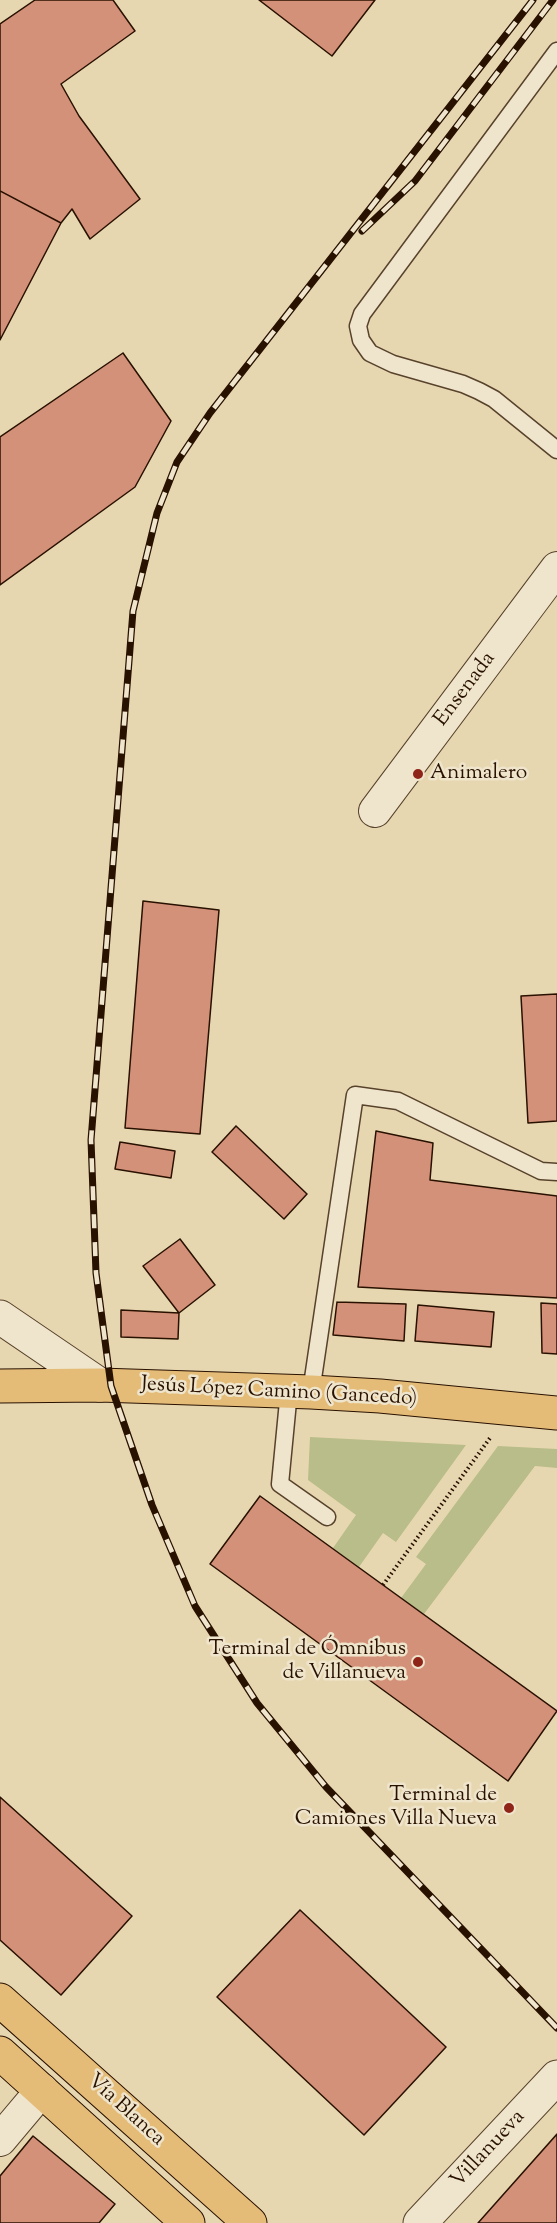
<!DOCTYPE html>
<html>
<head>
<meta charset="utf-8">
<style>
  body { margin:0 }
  canvas { display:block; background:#e7d7b0 }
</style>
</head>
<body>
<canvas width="557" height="2223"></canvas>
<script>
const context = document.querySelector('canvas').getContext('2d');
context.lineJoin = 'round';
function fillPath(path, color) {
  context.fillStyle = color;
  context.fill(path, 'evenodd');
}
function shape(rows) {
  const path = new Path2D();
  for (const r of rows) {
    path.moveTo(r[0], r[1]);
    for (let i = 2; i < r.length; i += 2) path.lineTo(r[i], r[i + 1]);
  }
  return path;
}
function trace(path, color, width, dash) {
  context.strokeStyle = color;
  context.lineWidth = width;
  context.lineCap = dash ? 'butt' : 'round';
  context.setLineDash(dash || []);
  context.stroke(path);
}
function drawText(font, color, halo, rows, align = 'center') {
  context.font = font + ' "Sorts Mill Goudy",serif';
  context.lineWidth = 5;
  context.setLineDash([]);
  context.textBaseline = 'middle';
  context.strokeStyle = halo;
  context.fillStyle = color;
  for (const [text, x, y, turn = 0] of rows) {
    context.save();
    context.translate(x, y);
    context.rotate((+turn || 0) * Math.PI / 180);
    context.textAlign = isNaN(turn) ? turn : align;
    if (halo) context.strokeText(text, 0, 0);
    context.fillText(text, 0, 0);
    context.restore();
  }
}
fillPath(shape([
  [310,1437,466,1445,396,1542,383,1533,359,1567,333,1548,356,1515,308,1480],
  [498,1446,557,1449,557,1468,535,1466,424,1614,401,1598,426,1564,416,1557]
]), '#b9bd89');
const building = shape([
  [35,0,113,0,135,31,61,84,79,116,140,199,90,239,72,209,61,223,0,191,0,24,35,0],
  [259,0,375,0,332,56,259,0],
  [0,191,61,223,0,340,0,191],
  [123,353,171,421,135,487,0,585,0,437,123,353],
  [143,901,219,910,200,1134,125,1128,143,901],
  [557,994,557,1121,528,1123,521,996,557,994],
  [236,1126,307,1194,284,1219,212,1152,236,1126],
  [376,1131,433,1143,430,1180,557,1196,557,1298,358,1287,376,1131],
  [120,1142,175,1151,171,1178,115,1169,120,1142],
  [180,1239,215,1285,179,1313,143,1266,180,1239],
  [337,1302,406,1304,404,1341,333,1335,337,1302],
  [541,1303,557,1304,557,1354,542,1353,541,1303],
  [418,1305,494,1312,491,1347,415,1341,418,1305],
  [121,1310,179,1313,178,1339,121,1337,121,1310],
  [260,1496,557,1711,508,1781,210,1564,260,1496],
  [0,1797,132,1916,61,1995,0,1940,0,1797],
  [300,1910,446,2047,364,2135,217,1997,300,1910],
  [557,2134,557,2223,478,2223,557,2134],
  [33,2136,115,2204,99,2223,0,2223,0,2176,33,2136]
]);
fillPath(building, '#d4917a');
trace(building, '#291100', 1.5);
const service = shape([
  [557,51,362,314,358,326,361,340,370,353,393,364,463,384,479,391,494,399,557,450],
  [289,1391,280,1484,327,1517],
  [311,1392,355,1095,398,1101,541,1171,557,1172]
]);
const minor = shape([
  [375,811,557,568],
  [0,2140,42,2090]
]);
const tertiary = shape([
  [0,1317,100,1385],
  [420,2223,557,2077]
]);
const primary = shape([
  [0,1386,100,1385,311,1392,380,1396,557,1413],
  [0,2000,250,2223],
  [0,2053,188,2223]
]);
trace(service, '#58422c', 19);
trace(minor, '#58422c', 34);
trace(tertiary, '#58422c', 35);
trace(primary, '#291100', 35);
trace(shape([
  [383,1585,490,1438]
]), '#291100', 4, [1.5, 3]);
trace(service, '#efe5cc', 16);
trace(minor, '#efe5cc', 32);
trace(tertiary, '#efe5cc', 33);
trace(primary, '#e4bc78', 33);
const rail = shape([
  [533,0,210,413,177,462,157,513,133,611,91,1140,96,1273,111,1386,152,1505,195,1606,257,1703,326,1787,557,2028],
  [362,231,415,181,553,0]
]);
trace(rail, '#291100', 7);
trace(rail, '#efe5cc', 4.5, [14]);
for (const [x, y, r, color] of [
  [418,774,6,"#8f2418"],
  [418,1662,6,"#8f2418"],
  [509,1808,6,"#8f2418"]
]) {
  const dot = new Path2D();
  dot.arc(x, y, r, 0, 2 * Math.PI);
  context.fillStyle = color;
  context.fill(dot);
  trace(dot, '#efe5cc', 2);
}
drawText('21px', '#291100', '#efe5cc', [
  ["Ensenada",466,690,-53],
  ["Jesús López Camino (Gancedo)",279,1393,3],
  ["Vía Blanca",125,2111,42],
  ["Villanueva",489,2150,-47]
]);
drawText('21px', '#291100', '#efe5cc', [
  ["Animalero",430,774,"left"],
  ["Terminal de Ómnibus",406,1650],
  ["de Villanueva",406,1674],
  ["Terminal de",497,1796],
  ["Camiones Villa Nueva",497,1820]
], 'right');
</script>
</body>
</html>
